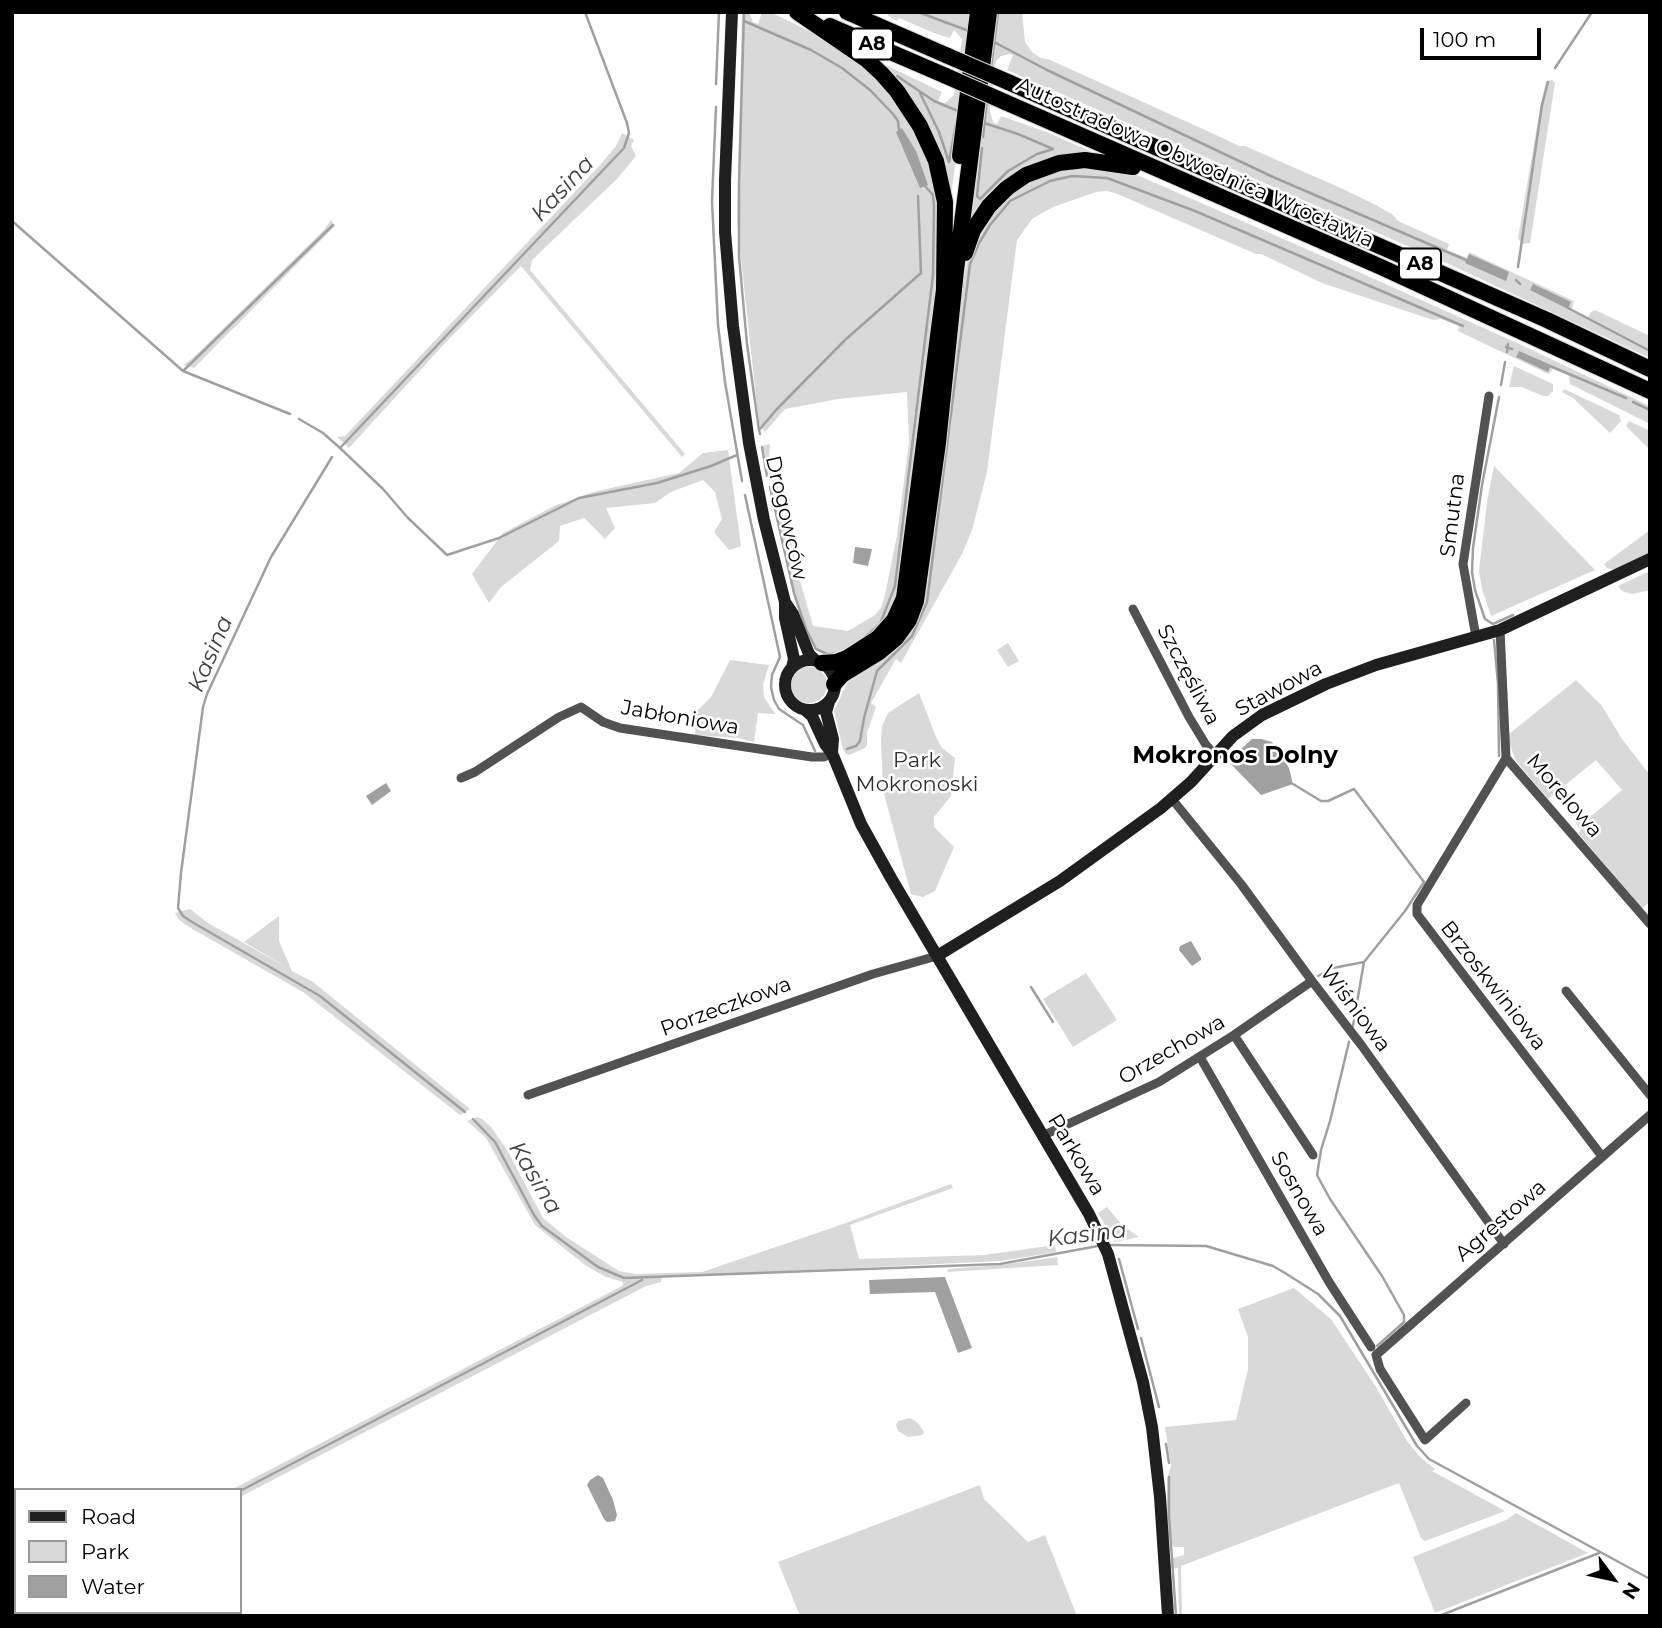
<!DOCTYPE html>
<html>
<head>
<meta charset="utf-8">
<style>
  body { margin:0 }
  #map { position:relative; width:1662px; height:1628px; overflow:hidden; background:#fff; font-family:Montserrat,sans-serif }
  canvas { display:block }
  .frame { position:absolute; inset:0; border:14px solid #000; pointer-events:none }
  .legend { position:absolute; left:14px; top:1488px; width:228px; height:126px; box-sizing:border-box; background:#fff; border:2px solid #999; margin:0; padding:9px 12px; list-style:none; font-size:21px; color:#000 }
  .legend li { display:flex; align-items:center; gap:14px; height:35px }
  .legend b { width:35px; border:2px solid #999 }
  .north { position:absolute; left:1578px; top:1544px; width:70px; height:70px; -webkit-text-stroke:5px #fff; paint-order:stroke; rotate:123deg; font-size:19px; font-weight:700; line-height:28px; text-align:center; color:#000 }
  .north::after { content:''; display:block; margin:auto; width:24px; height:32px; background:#000; clip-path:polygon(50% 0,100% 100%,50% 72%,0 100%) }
  .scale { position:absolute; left:1420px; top:28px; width:121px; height:32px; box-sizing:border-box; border:4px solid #000; border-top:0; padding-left:9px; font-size:21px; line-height:24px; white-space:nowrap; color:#000; -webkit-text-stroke:5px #fff; paint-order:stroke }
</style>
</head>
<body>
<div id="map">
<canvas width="1662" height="1628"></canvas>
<div class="frame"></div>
<ul class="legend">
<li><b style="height:9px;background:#1f1f1f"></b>Road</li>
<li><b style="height:19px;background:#d9d9d9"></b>Park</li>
<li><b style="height:19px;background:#a0a0a0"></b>Water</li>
</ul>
<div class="north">N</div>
<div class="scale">100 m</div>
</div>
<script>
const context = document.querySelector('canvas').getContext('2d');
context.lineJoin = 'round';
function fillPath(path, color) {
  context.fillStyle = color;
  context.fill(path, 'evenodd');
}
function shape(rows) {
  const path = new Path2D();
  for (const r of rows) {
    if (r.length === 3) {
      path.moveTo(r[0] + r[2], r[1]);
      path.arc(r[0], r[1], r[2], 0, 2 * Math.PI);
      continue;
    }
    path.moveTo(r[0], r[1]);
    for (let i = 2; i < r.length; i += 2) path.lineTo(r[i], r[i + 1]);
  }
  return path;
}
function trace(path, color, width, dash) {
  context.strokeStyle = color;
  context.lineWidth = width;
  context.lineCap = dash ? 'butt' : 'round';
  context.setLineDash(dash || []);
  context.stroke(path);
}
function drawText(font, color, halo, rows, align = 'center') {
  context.font = font + ' Montserrat,sans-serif';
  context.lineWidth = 5;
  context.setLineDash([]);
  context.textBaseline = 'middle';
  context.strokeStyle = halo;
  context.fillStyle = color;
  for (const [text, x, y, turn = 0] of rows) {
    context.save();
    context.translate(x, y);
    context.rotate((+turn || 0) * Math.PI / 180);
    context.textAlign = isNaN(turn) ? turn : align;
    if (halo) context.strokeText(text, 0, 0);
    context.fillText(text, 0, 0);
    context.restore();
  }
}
fillPath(shape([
  [742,12,749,12,753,22,758,24,762,12,770,12,834,43,851,55,894,94,930,158,943,232,902,584,886,622,847,653,844,649,831,654,820,651,813,643,808,632,792,583,771,491,773,485,771,476,769,475,763,446,769,444,770,446,769,454,772,468,775,469,783,521,787,524,799,577,813,626,848,631,875,615,881,608,885,595,897,535,909,442,907,392,838,399,785,409,765,432,759,424,737,222],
  [883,12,973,12,950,206,941,167,873,59,942,92,938,102,945,103,954,95,962,39,954,30,950,38,934,33,899,18,897,21],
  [995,12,1022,12,1025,42,1032,52,1041,58,1050,60,1214,134,1239,146,1245,146,1343,189,1376,205,1393,215,1398,221,1449,244,1447,250,1467,258,1469,252,1574,301,1572,309,1588,317,1591,312,1595,310,1650,336,1650,358,1453,266,1007,70,1013,55,1010,54,1001,56,996,61,990,111,993,122,997,124,1001,116,1049,133,1094,153,1093,155,1048,161,968,230],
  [1552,80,1555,83,1530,243,1522,244,1518,238,1541,103,1546,81],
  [622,133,634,140,631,146,636,156,617,179,532,260,530,270,685,454,682,457,521,266,445,343,349,448,337,437,345,436,600,165,616,146],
  [1070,165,1132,173,1144,178,1352,269,1515,342,1650,406,1650,424,1570,384,1569,376,1553,369,1549,374,1546,373,1458,331,1459,326,1441,319,1433,320,1322,283,1261,254,1256,254,1115,193,1107,191,1096,192,1053,207,1032,219,1017,240,987,472,972,530,962,554,901,663,896,659,871,703,876,707,867,732,867,745,865,748,849,755,846,754,843,749,834,711,847,683,885,658,904,640,923,599,963,282,969,253,991,211,1024,182],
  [331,220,335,226,194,368,183,365,193,358,324,230],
  [1514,366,1553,384,1553,391,1548,396,1543,396,1522,387,1509,387],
  [1564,389,1619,415,1621,421,1610,433,1573,398,1562,392],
  [1629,421,1650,431,1650,450,1626,426],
  [728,450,741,546,729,550,714,532,722,519,715,492,703,480,671,492,655,503,606,508,615,528,605,539,584,518,560,526,559,541,501,587,489,603,472,574,503,533,554,506,593,492,679,473,703,453],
  [1494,466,1595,570,1491,616,1482,589,1479,571,1487,502],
  [1650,530,1650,553,1613,570,1607,568,1604,564],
  [1650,571,1650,590,1632,594,1622,591,1618,586],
  [1008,643,1019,661,1008,667,997,650],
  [730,660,769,665,763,684,764,697,775,714,758,713,754,742,738,738,695,735,696,712,711,697],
  [809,685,18],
  [1576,680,1602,706,1622,739,1650,775,1650,902,1642,908,1578,833,1581,830,1574,821,1583,823,1622,790,1596,760,1548,799,1516,761,1510,745,1509,734],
  [919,693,936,737,942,748,955,758,951,796,934,817,934,827,954,847,935,891,923,897,911,894,883,790,881,741,882,726,888,713],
  [190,909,208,923,288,968,244,942,279,916,279,941,292,971,313,982,470,1109,460,1115,303,992,189,927,179,920,175,913],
  [1086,973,1117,1020,1073,1047,1043,999],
  [477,1117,482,1119,491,1127,507,1150,543,1218,566,1237,619,1271,636,1274,702,1272,829,1229,951,1184,953,1188,850,1225,859,1259,984,1255,1055,1245,1056,1252,1001,1261,662,1277,661,1282,646,1286,240,1497,240,1490,231,1490,622,1286,623,1282,606,1277,585,1265,535,1225,486,1138,467,1121],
  [1107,1207,1122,1225,1139,1237,1115,1242,1098,1213],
  [1057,1257,1058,1265,947,1272,948,1269,1001,1265],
  [1294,1288,1331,1319,1376,1387,1407,1441,1420,1457,1435,1469,1432,1471,1505,1511,1425,1541,1421,1538,1399,1483,1181,1566,1182,1616,1179,1616,1178,1568,1170,1569,1170,1564,1173,1558,1184,1555,1184,1547,1174,1547,1167,1535,1167,1479,1171,1466,1165,1427,1236,1420,1248,1369,1248,1337,1238,1309],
  [910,1418,918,1423,924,1432,922,1435,908,1437,898,1431,896,1425,898,1421],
  [980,1485,984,1499,1028,1542,1045,1535,1077,1616,800,1616,778,1562],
  [1516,1513,1588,1553,1435,1613,1413,1557,1506,1520]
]), '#d9d9d9');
fillPath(shape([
  [902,128,916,151,928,185,920,188,896,132],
  [1469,254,1509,272,1506,281,1465,263],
  [1533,284,1571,302,1568,309,1530,290],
  [1519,351,1551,365,1548,372,1516,357],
  [855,547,872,549,868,566,853,563],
  [1252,739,1261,739,1272,742,1289,768,1293,784,1261,795,1228,761],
  [386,783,391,791,372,805,366,796],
  [1191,941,1201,958,1201,960,1192,966,1179,950,1180,946],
  [945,1277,972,1348,958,1353,935,1292,870,1294,869,1280],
  [598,1475,603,1478,613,1500,617,1515,615,1521,607,1522,604,1519,587,1485,590,1480]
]), '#a0a0a0');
trace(shape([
  [744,12,739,184,739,256,747,344,759,430],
  [918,12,969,31],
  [744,21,811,50,842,68,870,90,893,114,898,121,899,131],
  [994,42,1047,70,1273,177,1466,260],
  [991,68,998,12],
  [1555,68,1592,12],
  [897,76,934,101,958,111],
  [716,84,719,12],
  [920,93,939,132,949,162,956,124],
  [716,107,712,201,718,325,725,382,742,481],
  [983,137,987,99],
  [982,148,977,196,980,199,1008,171,1037,154,1053,149,1018,134,984,123],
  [12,221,183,371,290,414],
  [1518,267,1542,105,1548,82],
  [1516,280,1520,284],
  [1568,308,1650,351],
  [1506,347,1512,349],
  [1507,352,1508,344],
  [1550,366,1626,398],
  [183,371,333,225],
  [1501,385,1505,362],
  [1499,397,1482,485,1473,548,1472,572,1475,590,1485,619,1493,624,1513,615],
  [1633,402,1650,410],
  [299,419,323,433,340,448,383,489,408,518,447,555,499,538,579,498,657,483,711,466,737,455],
  [760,434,759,430,776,410,845,340,921,273,918,196],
  [762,447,767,476],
  [340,448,624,148,629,133,627,123,585,12],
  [332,457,271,557,207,694,203,707,181,873,178,908,183,916,192,922,320,996,465,1112],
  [770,487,794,593,806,629,816,649,827,654,838,654],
  [745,495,780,657,772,675,771,687,774,700,779,709,803,725,815,751],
  [864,638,880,624,895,586,933,275,934,207,933,195,925,186],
  [1494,640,1498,684,1499,756],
  [847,749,856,746,860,741,864,718,877,671,912,636,927,602,970,264,979,243,990,225,1010,201,1050,181,1072,176,1107,178,1195,211,1463,326],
  [1293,784,1321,801,1328,801,1354,789,1424,882,1405,911,1364,962,1353,1026],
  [1318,976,1333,968,1364,962],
  [1031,987,1053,1022],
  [1349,1042,1330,1121,1321,1150,1317,1175,1330,1199,1382,1276,1404,1315,1404,1322,1377,1346],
  [473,1119,495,1142,534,1215,542,1226,598,1267,624,1278,1000,1264,1098,1246],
  [1108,1245,1206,1246,1273,1266,1285,1273,1318,1294,1340,1316,1417,1446,1429,1459,1650,1579],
  [1119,1259,1138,1329],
  [1141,1338,1159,1407],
  [1166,1444,1169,1463],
  [1169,1477,1169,1516,1176,1616],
  [240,1491,642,1280],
  [12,1568,16,1568],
  [43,1616,44,1612],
  [1439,1616,1599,1553]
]), '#a0a0a0', 2.5);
const highway = shape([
  [797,12,867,60,882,74,897,91,920,126,936,161,945,202,944,289],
  [847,12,948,56],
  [830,26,946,76],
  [1008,82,1547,320,1650,369],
  [1005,102,1381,267,1650,391],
  [960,156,978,12],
  [965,253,973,230,989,206,1007,188,1026,175,1059,163,1085,160,1133,167],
  [822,663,836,662,847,658,878,638,894,620,904,598,945,282],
  [834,684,842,675,878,653,896,638,909,620,916,601,938,443,956,270,989,12]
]);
trace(highway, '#dbdbdb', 18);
trace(shape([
  [1133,609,1189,717,1206,745,1215,755],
  [1500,630,1506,758,1650,924],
  [1476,637,1463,564,1489,396],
  [1506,758,1417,905,1417,914,1601,1155],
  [461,778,475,772,559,717,581,707,603,722,620,728,812,757,824,757,832,753],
  [1172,799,1241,884,1312,981,1362,1046,1504,1244],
  [1566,991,1650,1095],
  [1234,1035,1313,1155],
  [1200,1057,1329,1282,1371,1347],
  [528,1095,873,974,937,956],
  [1042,1136,1159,1082,1234,1035,1312,981],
  [1466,1403,1425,1440,1380,1369,1376,1355,1650,1115]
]), '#525252', 9);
trace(shape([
  [732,12,725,180,725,232,733,326,749,443,764,520,785,602,785,618,794,659,792,668],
  [785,602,793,614,809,654,815,660],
  [810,685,25],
  [829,702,826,712,833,739,832,753],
  [805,710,812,716,825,744,832,753,861,824,891,878,1089,1214,1108,1254,1143,1382,1152,1427,1160,1497,1168,1616],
  [937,956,1060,881,1161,808,1191,782,1233,736,1262,715,1326,684,1376,665,1500,630,1650,559]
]), '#1f1f1f', 12);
trace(highway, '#000', 16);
const highwayBridge = shape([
  [948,56,1008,82],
  [946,76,1005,102]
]);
trace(highwayBridge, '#dbdbdb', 18, []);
trace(highwayBridge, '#000', 16);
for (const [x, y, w] of [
  [872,44,42],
  [1420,264,42]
]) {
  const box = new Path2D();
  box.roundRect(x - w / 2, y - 15.5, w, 31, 5);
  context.fillStyle = '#fff';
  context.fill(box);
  trace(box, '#000', 2);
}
drawText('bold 19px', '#000', null, [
  ["A8",872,44],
  ["A8",1420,264]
]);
drawText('21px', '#000', '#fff', [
  ["Autostradowa Obwodnica Wrocławia",1195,163,24],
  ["Smutna",1453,515,-83],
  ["Drogowców",786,518,77],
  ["Szczęśliwa",1188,675,62],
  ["Stawowa",1279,689,-28],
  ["Jabłoniowa",680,718,10],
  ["Morelowa",1564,796,49],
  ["Brzoskwiniowa",1493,986,52],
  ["Porzeczkowa",726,1007,-20],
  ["Wiśniowa",1355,1009,53],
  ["Orzechowa",1172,1050,-30],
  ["Parkowa",1076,1155,59],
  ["Sosnowa",1299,1194,60],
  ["Agrestowa",1501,1221,-41]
]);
drawText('21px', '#303030', '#fff', [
  ["Park",917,761],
  ["Mokronoski",917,785]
]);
drawText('italic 23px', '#414141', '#fff', [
  ["Kasina",563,189,-47],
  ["Kasina",211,654,-67],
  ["Kasina",535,1178,59],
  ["Kasina",1087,1235,-7]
]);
drawText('bold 24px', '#000', '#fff', [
  ["Mokronos Dolny",1235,756]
]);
</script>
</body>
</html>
